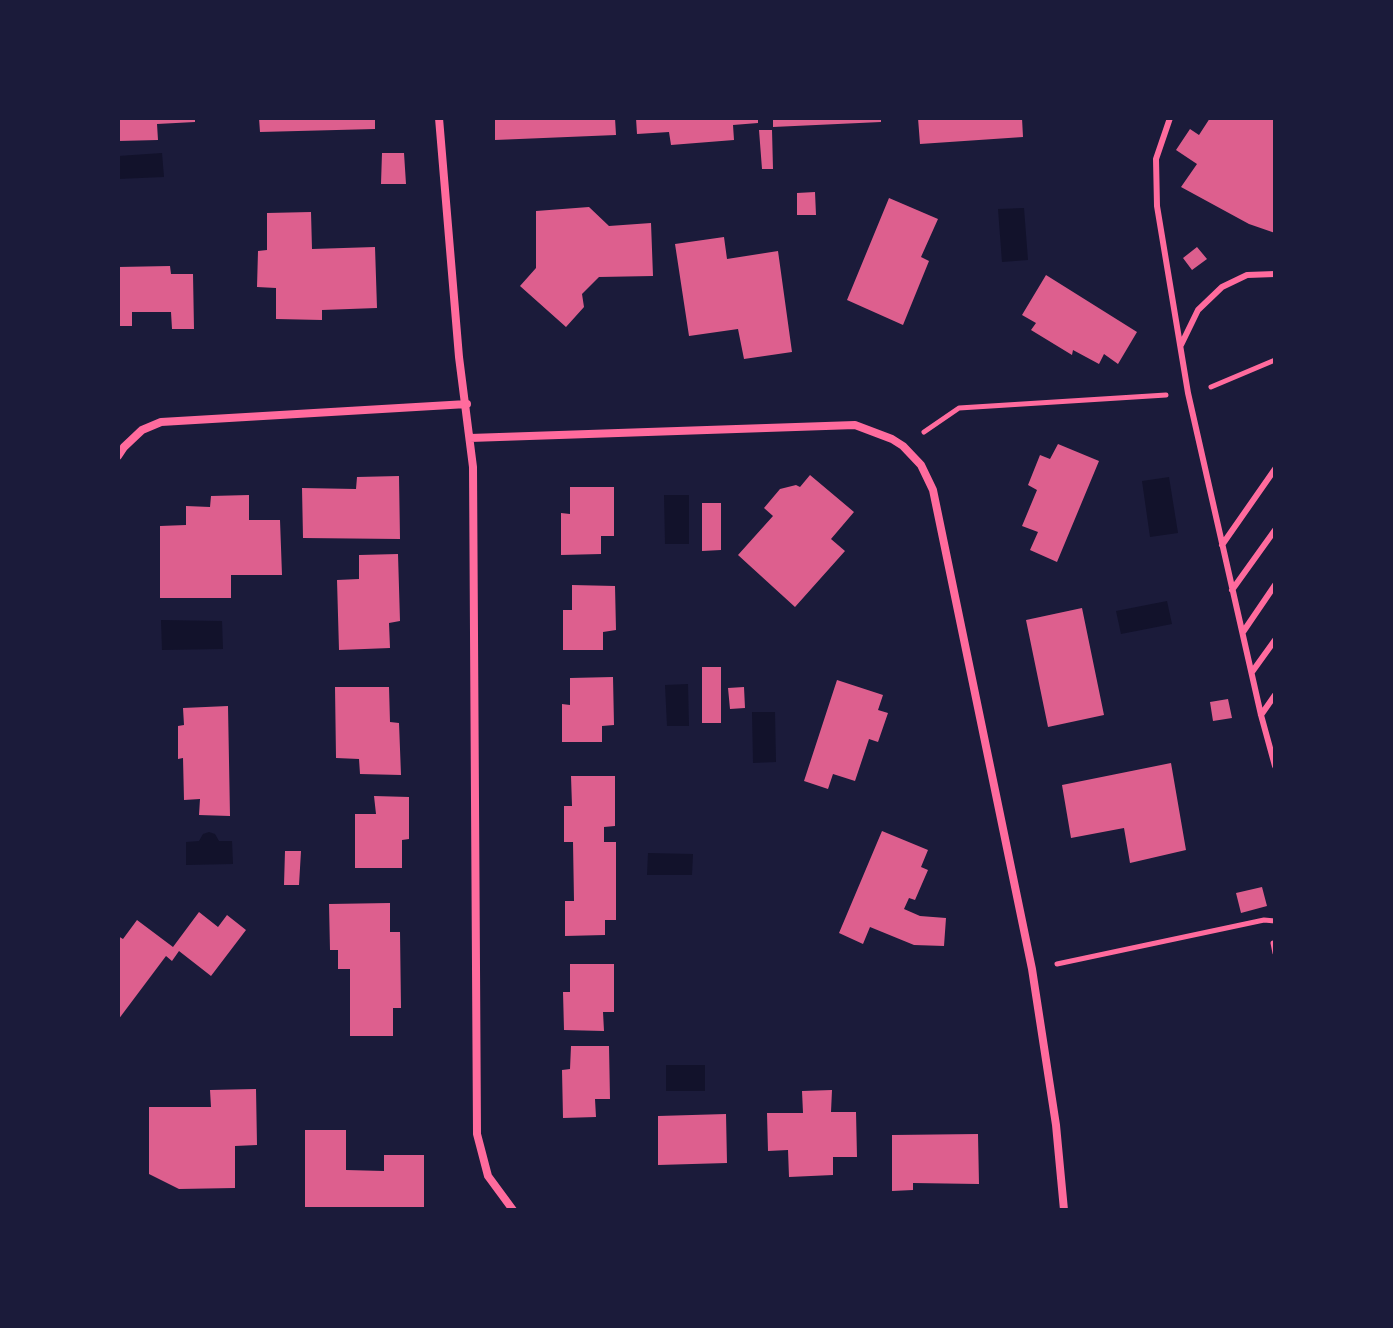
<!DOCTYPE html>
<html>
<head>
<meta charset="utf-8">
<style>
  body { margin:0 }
  #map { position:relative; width:1393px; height:1328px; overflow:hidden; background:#1b1b3a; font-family:"Work Sans",sans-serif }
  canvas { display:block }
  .frame { position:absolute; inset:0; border:120px solid #1b1b3a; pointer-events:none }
</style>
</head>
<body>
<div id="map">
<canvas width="1393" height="1328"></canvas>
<div class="frame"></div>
</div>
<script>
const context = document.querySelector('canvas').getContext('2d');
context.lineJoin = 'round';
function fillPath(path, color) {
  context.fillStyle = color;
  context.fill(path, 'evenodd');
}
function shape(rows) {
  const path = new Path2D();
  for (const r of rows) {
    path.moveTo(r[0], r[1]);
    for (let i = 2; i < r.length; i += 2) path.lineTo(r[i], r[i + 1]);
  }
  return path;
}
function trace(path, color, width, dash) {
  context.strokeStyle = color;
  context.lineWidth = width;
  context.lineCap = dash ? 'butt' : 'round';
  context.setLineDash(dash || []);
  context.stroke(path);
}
fillPath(shape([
  [162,153,164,177,118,179,118,156],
  [1024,208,1028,260,1002,262,998,209],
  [1169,477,1178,533,1150,537,1142,481],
  [664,495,689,495,689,544,665,544],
  [1167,601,1172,624,1121,634,1116,611],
  [161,620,222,621,223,649,162,650],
  [688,684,689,726,667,726,665,685],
  [752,712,775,712,776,762,753,763],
  [209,832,215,834,219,841,232,841,233,864,186,865,186,842,199,841,203,834],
  [648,853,693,854,692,875,647,875],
  [666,1065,705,1065,705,1091,666,1091]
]), '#12122b');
fillPath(shape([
  [118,118,195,118,195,122,157,124,158,140,118,141],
  [259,118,375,118,375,129,260,132],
  [495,118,615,118,616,135,495,140],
  [636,118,758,118,758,123,733,125,734,140,671,145,669,132,637,134],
  [773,118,881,118,881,122,773,127],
  [918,118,1022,118,1023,137,920,144],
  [1210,118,1275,118,1275,233,1249,224,1181,187,1197,164,1176,150,1190,129,1199,135],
  [759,130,772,130,773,169,762,169],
  [382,153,404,153,406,184,381,184],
  [815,192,816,215,797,215,797,193],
  [889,198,938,219,921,257,929,261,903,325,847,300],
  [589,207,609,226,651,223,653,276,599,277,582,294,584,307,566,327,520,286,536,268,536,211],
  [311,212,312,249,375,247,377,308,322,310,322,320,276,319,276,288,257,287,258,251,267,250,267,213],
  [724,237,727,259,778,251,792,352,744,359,738,329,689,336,675,244],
  [1197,247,1207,259,1192,270,1183,258],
  [170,266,171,274,193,274,194,329,172,329,171,312,132,312,132,326,118,326,118,267],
  [1046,275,1137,332,1118,364,1104,354,1099,364,1073,350,1072,355,1031,330,1036,323,1022,315],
  [1058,444,1099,461,1057,562,1030,550,1038,532,1022,526,1037,490,1028,485,1040,455,1050,459],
  [810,475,854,512,831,539,845,551,795,607,738,555,773,516,764,508,780,489,796,485,800,487],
  [399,476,400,539,303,538,302,488,356,489,357,477],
  [570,487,614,487,614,536,601,536,601,554,561,555,561,513,570,514],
  [249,495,249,520,280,520,282,575,231,575,231,598,160,598,160,526,186,525,186,506,210,507,211,496],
  [702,503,721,503,721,550,702,551],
  [398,554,400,621,389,623,390,648,339,650,337,580,359,579,359,555],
  [572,585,615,586,616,630,603,632,603,650,563,650,563,610,572,610],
  [1082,608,1104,715,1048,727,1026,620],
  [702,667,721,667,721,723,702,723],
  [613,677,614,725,602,726,602,742,562,742,562,704,570,705,570,678],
  [837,680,883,695,878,710,888,713,878,742,869,739,855,781,833,774,828,789,804,781],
  [335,687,389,687,390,722,399,723,401,775,360,774,359,759,336,758],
  [744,687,745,708,730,709,728,688],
  [1228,699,1232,718,1213,721,1210,702],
  [228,706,230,816,199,815,200,799,184,800,183,758,178,759,178,726,184,725,183,708],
  [1171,763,1186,850,1130,863,1124,828,1071,838,1062,785],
  [571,776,615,776,615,826,604,827,604,842,616,842,616,920,605,920,605,935,565,936,565,901,574,901,573,842,564,842,564,806,572,806],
  [374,796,409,797,409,839,402,840,402,868,355,868,355,814,376,814],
  [882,831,928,850,921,867,928,870,915,900,909,898,904,909,920,916,946,918,944,946,914,945,870,927,863,944,839,933],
  [285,851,301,851,299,885,284,885],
  [1262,887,1267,906,1241,913,1236,893],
  [390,903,390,932,400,932,401,1008,393,1008,393,1036,350,1036,350,969,338,969,338,950,330,950,329,904],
  [199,912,218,927,227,915,246,930,211,976,179,951,172,961,166,956,118,1020,118,936,123,939,137,920,173,947],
  [570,964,614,964,614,1012,603,1012,604,1031,564,1030,563,992,570,992],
  [571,1046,609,1046,610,1099,595,1099,596,1117,563,1118,562,1070,570,1069],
  [256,1089,257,1145,235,1146,235,1188,179,1189,149,1174,149,1107,211,1107,210,1090],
  [832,1090,831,1112,856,1112,857,1157,833,1157,833,1175,789,1177,788,1150,768,1151,767,1113,803,1113,802,1091],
  [726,1114,727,1163,658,1165,658,1116],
  [305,1130,346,1130,346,1170,384,1171,384,1155,424,1155,424,1207,305,1207],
  [978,1134,979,1184,913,1183,913,1190,892,1191,892,1135]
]), '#dd5f8e');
trace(shape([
  [1211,387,1275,360],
  [924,432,959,408,1166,395],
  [1275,943,1273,943,1275,953],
  [1057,964,1264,920,1275,921]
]), '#ff6b9d', 5);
trace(shape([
  [1170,118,1156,159,1157,206,1188,393,1261,715,1275,766],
  [1181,345,1198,310,1222,287,1247,275,1275,274],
  [1222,545,1275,469],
  [1232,590,1275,530],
  [1243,632,1275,585],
  [1252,672,1275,640],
  [1261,715,1275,695]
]), '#ff6b9d', 6);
trace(shape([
  [439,118,459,357,473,467,477,1134,488,1176,513,1210],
  [470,438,855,425,892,439,903,446,921,465,933,490,1032,969,1056,1125,1064,1210],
  [118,456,124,447,142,430,161,422,467,404]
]), '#ff6b9d', 8);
</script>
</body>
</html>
